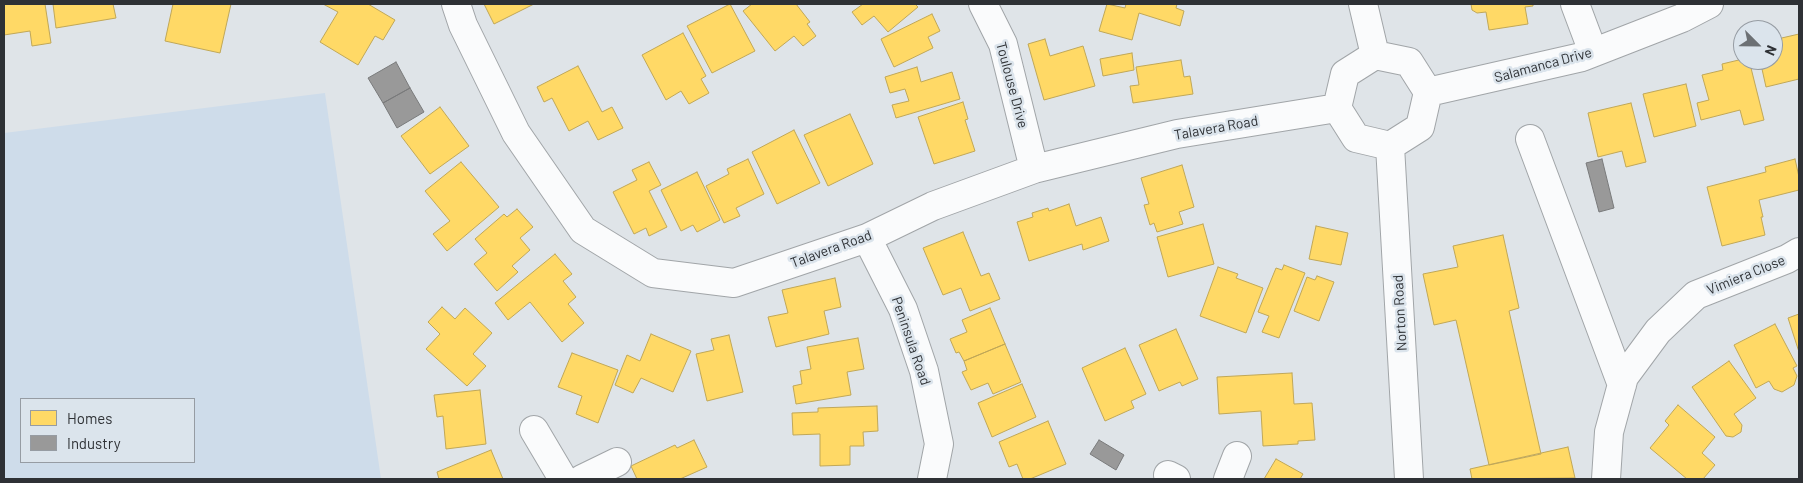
<!DOCTYPE html>
<html>
<head>
<meta charset="utf-8">
<style>
  body { margin:0 }
  #map { position:relative; width:1803px; height:483px; overflow:hidden; background:#dfe4e8; font-family:Barlow,sans-serif }
  canvas { display:block }
  .frame { position:absolute; inset:0; border:5px solid #2e3135; pointer-events:none }
  .legend { position:absolute; left:20px; top:398px; width:175px; height:65px; box-sizing:border-box; background:#dbe4ec; border:1px solid #969ca3; margin:0; padding:6px 9px; list-style:none; font-size:15px; color:#2e3135 }
  .legend li { display:flex; align-items:center; gap:10px; height:25px }
  .legend b { width:25px; border:1px solid #969ca3 }
  .north { position:absolute; left:1733px; top:20px; width:50px; height:50px; box-sizing:border-box; background:#dbe4ec; border:1px solid #969ca3; border-radius:50%; rotate:113deg; font-size:14px; font-weight:700; line-height:20px; text-align:center; color:#2e3135 }
  .north::after { content:''; display:block; margin:auto; width:18px; height:22px; background:#6c7074; clip-path:polygon(50% 0,100% 100%,50% 72%,0 100%) }
</style>
</head>
<body>
<div id="map">
<canvas width="1803" height="483"></canvas>
<div class="frame"></div>
<ul class="legend">
<li><b style="height:14px;background:#ffd966"></b>Homes</li>
<li><b style="height:14px;background:#999"></b>Industry</li>
</ul>
<div class="north">N</div>
</div>
<script>
const context = document.querySelector('canvas').getContext('2d');
context.lineJoin = 'round';
function fillPath(path, color) {
  context.fillStyle = color;
  context.fill(path, 'evenodd');
}
function shape(rows) {
  const path = new Path2D();
  for (const r of rows) {
    path.moveTo(r[0], r[1]);
    for (let i = 2; i < r.length; i += 2) path.lineTo(r[i], r[i + 1]);
  }
  return path;
}
function trace(path, color, width, dash) {
  context.strokeStyle = color;
  context.lineWidth = width;
  context.lineCap = dash ? 'butt' : 'round';
  context.setLineDash(dash || []);
  context.stroke(path);
}
function drawText(font, color, halo, rows, align = 'center') {
  context.font = font + ' Barlow,sans-serif';
  context.lineWidth = 5;
  context.setLineDash([]);
  context.textBaseline = 'middle';
  context.strokeStyle = halo;
  context.fillStyle = color;
  for (const [text, x, y, turn = 0] of rows) {
    context.save();
    context.translate(x, y);
    context.rotate((+turn || 0) * Math.PI / 180);
    context.textAlign = isNaN(turn) ? turn : align;
    if (halo) context.strokeText(text, 0, 0);
    context.fillText(text, 0, 0);
    context.restore();
  }
}
fillPath(shape([
  [325,93,381,479,4,479,4,133],
  [21,399,194,399,194,462,21,462]
]), '#cedcea');
const homes = shape([
  [4,4,45,4,51,43,32,46,30,31,4,35,4,4],
  [53,4,113,4,116,18,56,28,53,4],
  [173,4,231,4,220,53,165,41,173,4],
  [323,4,368,4,395,20,383,40,375,36,358,65,320,42,338,12,323,4],
  [484,4,534,4,494,24,484,4],
  [730,4,755,51,712,73,687,26,730,4],
  [752,4,796,4,810,22,807,24,816,36,803,46,794,36,775,51,743,11,752,4],
  [863,4,915,4,918,7,888,32,874,16,862,25,852,12,863,4],
  [1107,4,1125,8,1126,4,1177,4,1176,8,1184,11,1180,26,1139,13,1132,40,1099,31,1107,4],
  [1471,4,1533,4,1533,6,1525,7,1528,24,1489,30,1486,12,1477,13,1472,10,1471,4],
  [932,14,940,31,928,37,933,48,894,67,881,39,932,14],
  [683,33,706,76,701,79,709,93,689,104,681,91,666,100,642,55,683,33],
  [1799,34,1799,79,1766,87,1760,60,1773,60,1773,40,1799,34],
  [1045,39,1050,56,1083,46,1095,86,1044,100,1028,44,1045,39],
  [1132,53,1134,70,1103,76,1100,59,1132,53],
  [1743,59,1743,60,1749,60,1764,120,1744,125,1740,110,1701,120,1697,103,1709,100,1702,75,1723,70,1722,64,1743,59],
  [1181,60,1184,77,1190,76,1193,94,1133,103,1130,86,1139,85,1136,67,1181,60],
  [578,66,602,112,612,107,623,128,598,140,588,121,569,131,552,98,544,102,537,87,578,66],
  [917,67,921,82,952,72,960,99,896,118,892,105,909,101,905,89,890,93,885,77,917,67],
  [1686,84,1696,126,1654,137,1643,94,1686,84],
  [963,102,968,119,965,120,975,151,934,164,918,117,963,102],
  [1631,103,1646,162,1626,167,1622,151,1598,157,1588,113,1631,103],
  [440,107,469,146,430,174,401,136,440,107],
  [850,114,873,164,828,186,804,135,850,114],
  [794,130,820,183,777,204,752,152,794,130],
  [748,159,764,194,736,208,740,216,724,223,706,186,729,174,727,169,748,159],
  [1795,159,1799,177,1799,190,1759,200,1763,217,1761,217,1765,235,1722,246,1707,187,1766,172,1765,167,1795,159],
  [461,162,499,207,447,251,433,234,450,221,425,191,461,162],
  [649,162,661,185,649,191,667,227,649,236,646,228,634,234,613,192,637,180,632,170,649,162],
  [1182,165,1194,207,1179,212,1183,224,1157,232,1154,223,1150,225,1144,205,1149,204,1141,178,1182,165],
  [697,172,720,220,697,232,693,225,681,231,661,190,697,172],
  [1069,204,1076,226,1101,217,1109,241,1083,250,1082,244,1029,261,1017,222,1033,217,1032,213,1048,208,1049,211,1069,204],
  [517,209,533,227,520,238,530,250,512,266,518,272,497,291,474,264,487,253,475,239,504,214,507,217,517,209],
  [1203,224,1214,264,1168,277,1157,237,1203,224],
  [1316,226,1348,233,1341,265,1309,259,1316,226],
  [963,232,981,276,989,273,1000,299,970,311,961,288,943,295,923,248,963,232],
  [1503,235,1519,308,1509,311,1541,454,1489,465,1456,320,1434,325,1423,274,1458,267,1453,246,1503,235],
  [555,254,572,274,563,281,576,297,568,304,584,323,562,342,530,302,508,320,495,303,555,254],
  [1284,265,1305,273,1279,338,1262,332,1269,316,1258,312,1276,268,1282,270,1284,265],
  [1218,267,1238,274,1236,278,1263,288,1246,333,1200,316,1218,267],
  [1317,276,1334,282,1319,321,1294,311,1307,277,1315,280,1317,276],
  [835,278,841,307,824,311,829,334,776,347,768,317,788,313,782,290,835,278],
  [442,307,455,319,465,308,492,333,473,354,486,366,467,386,426,349,440,334,428,322,442,307],
  [990,308,1005,344,964,361,959,352,956,353,950,339,967,332,962,320,990,308],
  [1799,314,1799,352,1788,318,1799,314],
  [1775,324,1797,366,1793,368,1797,376,1794,385,1782,392,1774,389,1769,381,1756,388,1734,345,1775,324],
  [1176,329,1198,379,1182,386,1180,382,1159,391,1139,345,1176,329],
  [651,334,691,351,673,392,641,378,633,393,615,385,627,355,640,361,651,334],
  [729,335,743,392,707,401,696,354,714,350,711,339,729,335],
  [858,338,864,369,847,372,851,395,796,404,793,386,802,384,800,371,811,369,807,347,858,338],
  [1005,344,1021,382,993,394,988,383,971,390,962,372,967,370,964,361,1005,344],
  [1125,348,1146,394,1131,401,1134,408,1105,421,1082,368,1125,348],
  [572,353,618,370,598,423,576,414,582,396,558,387,572,353],
  [1729,361,1756,398,1734,414,1742,425,1741,432,1733,437,1726,436,1692,387,1729,361],
  [1292,373,1294,404,1312,403,1315,440,1298,441,1298,444,1263,446,1261,411,1219,414,1217,377,1292,373],
  [1022,384,1036,417,992,437,978,403,1022,384],
  [480,390,486,444,446,449,443,416,437,417,434,395,480,390],
  [1678,405,1715,437,1702,453,1715,465,1703,479,1687,479,1650,448,1669,425,1665,421,1678,405],
  [877,406,878,431,863,432,864,446,850,446,850,465,820,466,820,434,793,435,792,413,818,412,818,408,877,406],
  [1048,421,1066,464,1030,479,1023,479,1017,464,1009,467,999,442,1048,421],
  [694,440,707,467,680,479,637,479,631,466,675,445,677,448,694,440],
  [1568,447,1575,478,1472,479,1470,469,1568,447],
  [491,450,503,479,439,479,437,472,491,450],
  [1276,459,1303,474,1300,479,1264,479,1276,459]
]);
fillPath(homes, '#ffd966');
trace(homes, '#c0a757', 1);
const industry = shape([
  [396,62,410,88,383,103,368,78,396,62],
  [410,88,424,112,397,128,383,103,410,88],
  [1602,159,1614,208,1599,212,1586,163,1602,159],
  [1099,440,1124,455,1116,470,1090,454,1099,440]
]);
fillPath(industry, '#999');
trace(industry, '#797a7b', 1);
const minor = shape([
  [456,4,463,25,516,133,583,230,653,273,734,283,867,238,933,206,1034,169,1177,134,1337,108],
  [983,4,1003,44,1034,169],
  [1363,4,1375,55],
  [1575,4,1593,52],
  [1375,55,1409,62,1428,92,1420,127,1390,146,1356,138,1337,108,1345,74,1375,55],
  [1428,92,1582,57,1682,18,1709,4],
  [1530,139,1622,385],
  [1390,146,1409,479],
  [867,238,903,309,924,371,939,444,932,479],
  [534,430,563,479],
  [1168,475,1176,479],
  [582,479,617,462],
  [1228,479,1237,456],
  [1606,479,1609,432,1624,377,1658,331,1696,295,1787,259,1799,252]
]);
trace(minor, '#a1a5a8', 30);
trace(minor, '#fafbfc', 28);
drawText('14px', '#2e3135', '#dbe4ec', [
  ["Salamanca Drive",1543,65,-15],
  ["Toulouse Drive",1012,85,75],
  ["Talavera Road",1216,128,-10],
  ["Talavera Road",831,249,-20],
  ["Vimiera Close",1746,275,-22],
  ["Norton Road",1400,313,-93],
  ["Peninsula Road",911,341,71]
]);
</script>
</body>
</html>
